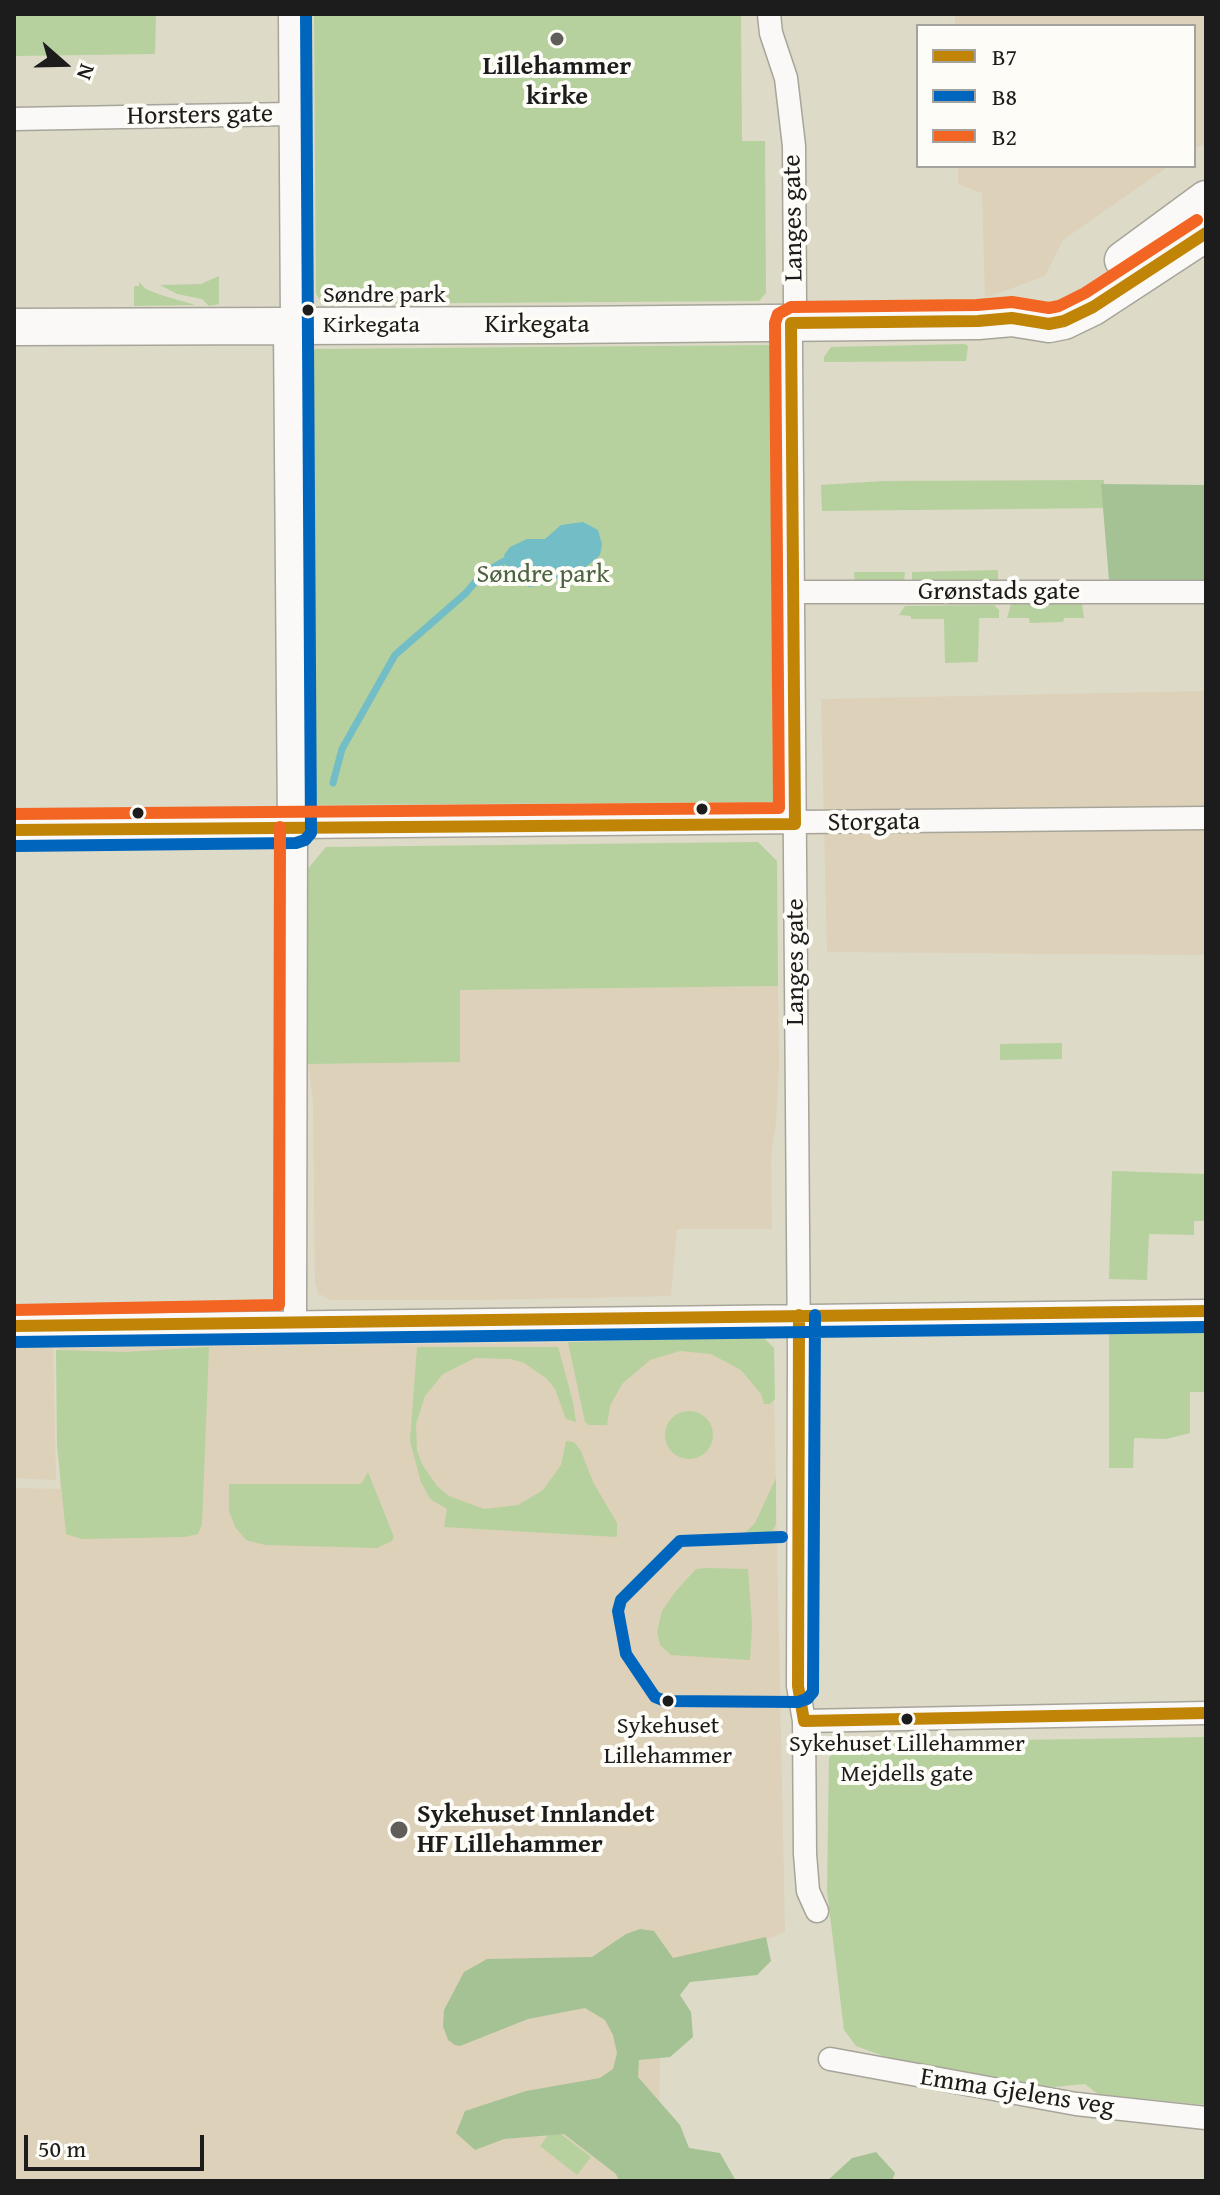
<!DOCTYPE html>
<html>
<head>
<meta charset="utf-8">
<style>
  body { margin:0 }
  #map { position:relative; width:1220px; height:2195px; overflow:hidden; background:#dddac7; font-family:"Gentium Book Plus",serif }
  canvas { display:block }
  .frame { position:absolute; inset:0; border:16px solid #1c1c1c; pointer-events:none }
  .legend { position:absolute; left:916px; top:24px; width:280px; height:144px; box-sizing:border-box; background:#fdfcf7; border:2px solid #a3a29f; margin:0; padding:10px 14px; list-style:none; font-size:24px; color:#1c1c1c }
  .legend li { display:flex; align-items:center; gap:16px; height:40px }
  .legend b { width:40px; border:2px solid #a3a29f }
  .north { position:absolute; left:24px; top:24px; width:80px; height:80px; -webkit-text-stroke:6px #fdfcf7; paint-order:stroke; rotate:110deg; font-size:22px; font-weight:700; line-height:32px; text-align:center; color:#1c1c1c }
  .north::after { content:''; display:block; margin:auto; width:28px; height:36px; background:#1c1c1c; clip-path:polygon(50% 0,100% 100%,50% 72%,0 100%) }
  .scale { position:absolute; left:24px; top:2135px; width:180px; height:36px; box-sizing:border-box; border:4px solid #1c1c1c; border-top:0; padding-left:10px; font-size:24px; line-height:28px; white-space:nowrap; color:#1c1c1c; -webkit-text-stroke:6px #fdfcf7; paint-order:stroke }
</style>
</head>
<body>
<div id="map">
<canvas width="1220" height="2195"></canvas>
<div class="frame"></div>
<ul class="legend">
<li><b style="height:10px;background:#c08407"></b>B7</li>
<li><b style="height:10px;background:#0065bd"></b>B8</li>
<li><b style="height:10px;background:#f26522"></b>B2</li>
</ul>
<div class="north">N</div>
<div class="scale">50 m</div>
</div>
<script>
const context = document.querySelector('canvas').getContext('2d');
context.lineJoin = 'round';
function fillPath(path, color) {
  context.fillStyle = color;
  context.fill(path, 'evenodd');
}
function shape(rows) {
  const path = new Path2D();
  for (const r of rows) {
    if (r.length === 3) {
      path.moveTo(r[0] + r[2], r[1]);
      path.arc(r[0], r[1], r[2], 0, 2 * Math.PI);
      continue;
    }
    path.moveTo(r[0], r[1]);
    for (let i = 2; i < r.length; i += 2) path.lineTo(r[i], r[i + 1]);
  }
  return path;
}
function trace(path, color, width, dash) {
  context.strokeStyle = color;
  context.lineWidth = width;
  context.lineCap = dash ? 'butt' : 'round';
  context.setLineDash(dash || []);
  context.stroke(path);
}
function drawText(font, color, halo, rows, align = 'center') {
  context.font = font + ' "Gentium Book Plus",serif';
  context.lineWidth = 8;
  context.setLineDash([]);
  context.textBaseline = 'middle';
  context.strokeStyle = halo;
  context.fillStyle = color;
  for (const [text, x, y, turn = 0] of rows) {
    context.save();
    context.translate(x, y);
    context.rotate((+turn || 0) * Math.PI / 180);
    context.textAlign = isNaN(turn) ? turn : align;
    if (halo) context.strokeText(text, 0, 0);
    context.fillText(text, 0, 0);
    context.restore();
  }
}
fillPath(shape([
  [955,14,1206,14,1206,143,1194,149,1194,26,955,26],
  [958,166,1169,166,1063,240,1045,276,985,298,982,193,958,184],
  [1206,691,1206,955,827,952,821,699],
  [778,986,779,1065,776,1122,771,1156,772,1229,677,1229,671,1296,480,1300,330,1300,318,1293,315,1281,313,1101,308,1064,460,1062,460,990],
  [760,1338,773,1348,785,1932,662,1984,657,2181,14,2181,14,1488,60,1489,58,1348,555,1343],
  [14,1347,53,1347,56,1480,14,1478]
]), '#ddd1b9');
fillPath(shape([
  [14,14,156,14,155,54,14,56],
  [314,14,741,14,742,141,765,141,766,293,759,301,323,304,316,294],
  [219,276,219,304,209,306,202,299,177,294,160,285,201,284],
  [139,282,146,289,161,295,195,305,134,306,134,286,139,286],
  [965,344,968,346,966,361,824,362,824,357,831,347],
  [770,345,773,802,316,805,313,349],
  [1104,480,1104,508,822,511,821,485,883,481],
  [998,570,998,580,912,581,912,572],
  [854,572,905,572,904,581,855,582],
  [1075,603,1082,604,1084,618,1064,618,1063,622,1030,623,1029,618,1007,618,1011,604],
  [994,605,999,610,999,618,979,618,978,662,945,663,944,619,911,619,911,616,899,615,905,606],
  [758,842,777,861,778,986,460,990,460,1062,308,1064,306,871,326,847],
  [1062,1043,1062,1059,1000,1060,1000,1044],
  [1112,1171,1206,1174,1206,1221,1194,1221,1194,1235,1149,1234,1147,1280,1109,1279],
  [1206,1332,1206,1392,1190,1392,1190,1433,1166,1439,1134,1438,1133,1468,1109,1468,1109,1333],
  [763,1337,774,1348,775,1399,770,1404,764,1404,761,1394,741,1370,711,1354,680,1351,650,1360,622,1384,610,1406,607,1425,589,1425,585,1422,568,1342],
  [209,1347,202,1524,198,1534,184,1537,82,1539,66,1534,57,1445,56,1350,125,1352],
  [417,1347,558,1347,573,1402,576,1422,566,1419,555,1389,546,1378,524,1363,511,1359,475,1358,443,1374,425,1396,416,1424,417,1451,422,1464,437,1486,449,1496,484,1509,518,1505,543,1490,561,1465,566,1441,574,1442,581,1451,593,1482,617,1523,617,1537,444,1527,447,1509,430,1499,421,1482,410,1441],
  [689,1435,24],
  [368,1472,394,1537,392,1541,377,1548,265,1545,246,1540,235,1527,229,1511,229,1484,361,1484],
  [776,1478,776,1524,772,1532,763,1537,742,1536,755,1523],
  [705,1568,748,1569,752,1625,750,1660,671,1655,660,1645,657,1632,662,1611,675,1592,696,1569],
  [1206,1737,1206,2105,1098,2094,1085,2084,1053,2087,911,2066,856,2046,844,2030,827,1891,829,1758,835,1748,896,1742],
  [553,2128,591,2157,577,2175,540,2146]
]), '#b6d19e');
fillPath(shape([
  [1101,484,1206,485,1206,580,1109,580],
  [640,1929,654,1931,673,1958,766,1937,771,1961,757,1975,690,1982,680,1995,691,2012,693,2037,670,2057,639,2060,638,2077,680,2125,689,2148,720,2153,736,2181,619,2181,616,2174,564,2134,504,2139,475,2150,456,2133,465,2111,526,2091,600,2078,613,2069,617,2053,613,2035,605,2020,585,2008,528,2019,460,2046,455,2045,448,2040,443,2026,444,2010,464,1972,487,1959,592,1957,626,1934],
  [876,2152,895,2173,892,2181,827,2181,852,2158]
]), '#a5c295');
fillPath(shape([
  [583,522,598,530,602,544,600,555,586,567,557,579,550,584,529,587,512,578,507,570,504,555,510,547,527,539,545,539,561,525]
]), '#73bdc6');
trace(shape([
  [333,783,342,749,395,655,466,593,481,575,504,561]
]), '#73bdc6', 7);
const minor = shape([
  [290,14,292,327],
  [769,14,771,33,786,78,794,146,795,305,791,323,791,356,799,1353,798,1686,804,1721,805,1854,808,1891,817,1911],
  [14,119,290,114],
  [792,592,1206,592],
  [295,1321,296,827,1206,818],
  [14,1326,1206,1311],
  [804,1721,1206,1713],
  [830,2059,1076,2104,1206,2118]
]);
const primary = shape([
  [1123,260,1206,199],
  [14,327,562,325,978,321,1012,318,1049,324,1064,321,1093,307,1206,233],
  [14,830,296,827,292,327]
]);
trace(minor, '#a7a599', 25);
trace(primary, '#a7a599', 39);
trace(minor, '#faf9f7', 22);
trace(primary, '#faf9f7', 36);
trace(shape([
  [14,830,795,824,791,323,978,321,1012,318,1049,324,1064,321,1093,307,1206,233],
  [799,1315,798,1686,804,1721,1206,1713],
  [14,1326,1206,1311]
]), '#c08407', 12);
trace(shape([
  [14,846,296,843,305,840,311,833,306,14],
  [14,1342,1206,1327],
  [782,1537,680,1541,621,1600,618,1611,626,1654,655,1697,665,1701,798,1702,807,1699,813,1692,815,1315]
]), '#0065bd', 12);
trace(shape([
  [14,814,779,808,775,323,778,314,791,307,977,305,1012,302,1049,308,1059,306,1085,293,1197,220],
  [14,1310,279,1305,280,827]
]), '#f26522', 12);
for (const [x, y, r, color] of [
  [557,39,8,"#605e58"],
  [308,310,7,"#1c1c1c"],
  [702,809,7,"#1c1c1c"],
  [138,813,7,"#1c1c1c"],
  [668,1701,7,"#1c1c1c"],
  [907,1719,7,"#1c1c1c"],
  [399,1830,10,"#605e58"]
]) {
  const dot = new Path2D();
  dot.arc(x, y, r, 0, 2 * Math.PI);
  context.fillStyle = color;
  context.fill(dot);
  trace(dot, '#fdfcf7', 3);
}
drawText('24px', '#1c1c1c', '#fdfcf7', [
  ["Søndre park",323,296,"left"],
  ["Kirkegata",323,326,"left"],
  ["Sykehuset",668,1727],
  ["Lillehammer",668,1757],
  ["Sykehuset Lillehammer",907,1745],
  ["Mejdells gate",907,1775]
]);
drawText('bold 26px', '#1c1c1c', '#fdfcf7', [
  ["Lillehammer",557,67],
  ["kirke",557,97],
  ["Sykehuset Innlandet",417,1815,"left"],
  ["HF Lillehammer",417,1845,"left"]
]);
drawText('26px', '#1c1c1c', '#fdfcf7', [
  ["Horsters gate",200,116,-1],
  ["Langes gate",794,218,-91],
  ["Kirkegata",537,325],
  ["Grønstads gate",999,592],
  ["Storgata",874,823,-1],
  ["Langes gate",796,962,-90],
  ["Emma Gjelens veg",1017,2093,9]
]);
drawText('26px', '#4d6242', '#fdfcf7', [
  ["Søndre park",543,575]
]);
</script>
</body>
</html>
